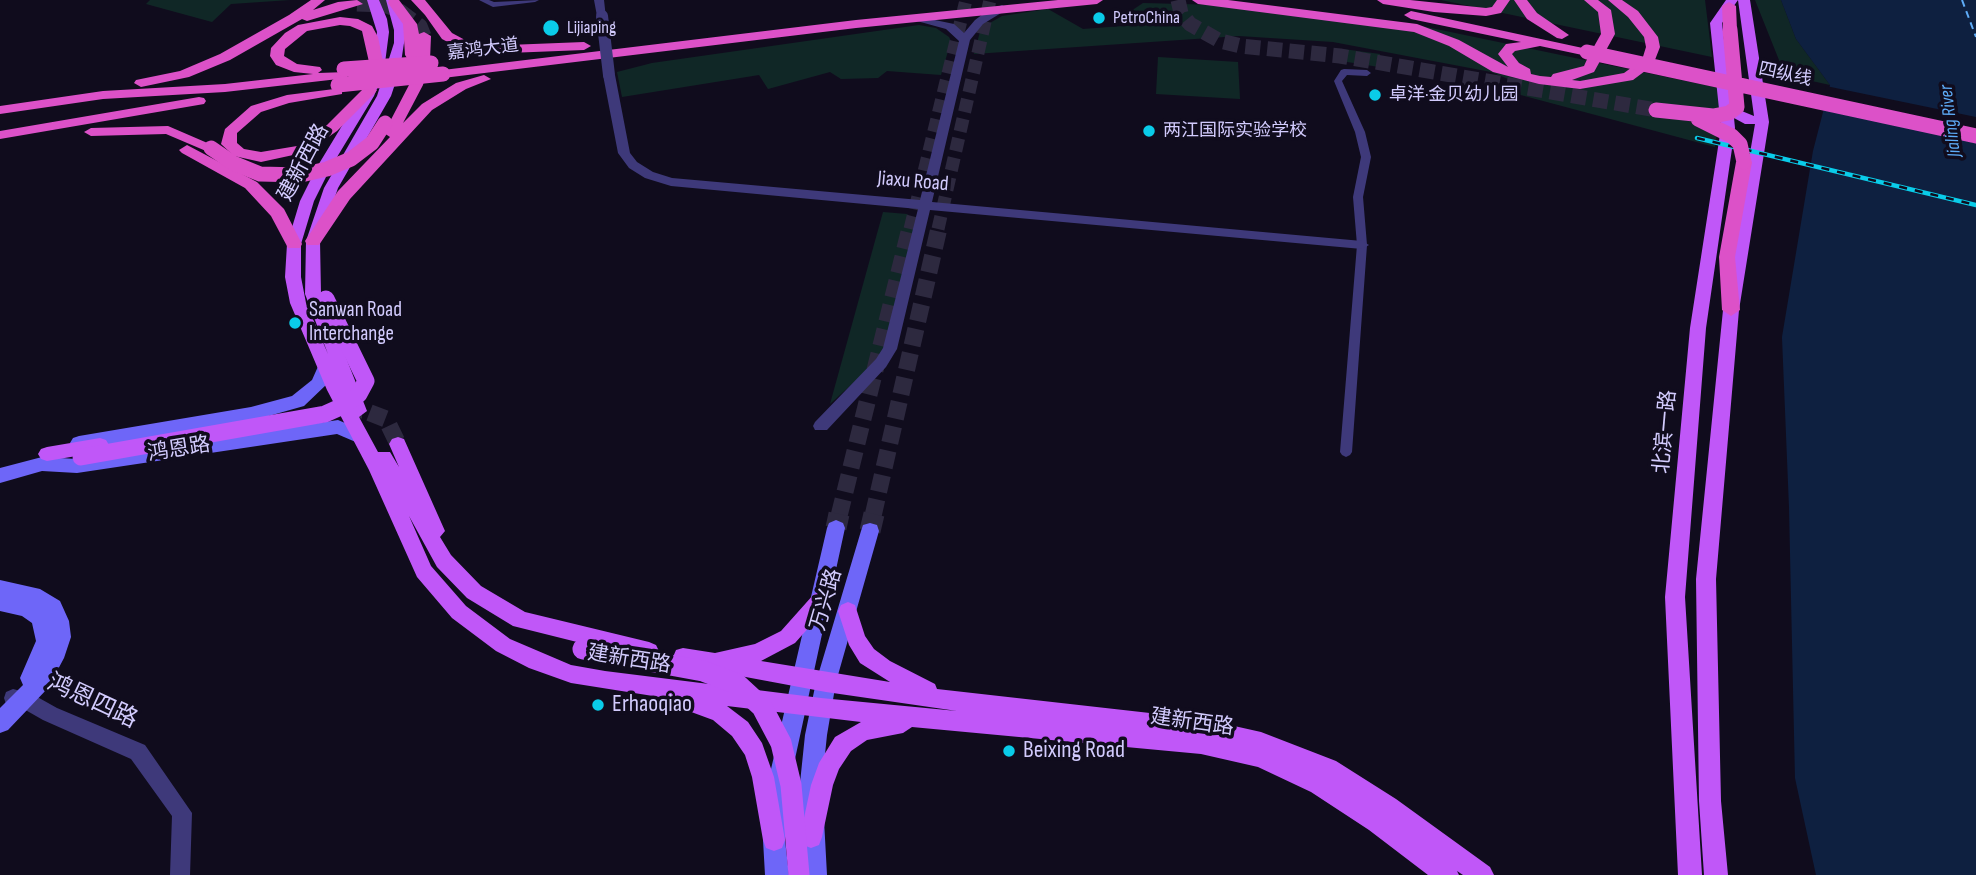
<!DOCTYPE html>
<html>
<head>
<meta charset="utf-8">
<style>
  body { margin:0 }
  canvas { display:block; background:#100c1d }
</style>
</head>
<body>
<canvas width="1976" height="875"></canvas>
<script>
const context = document.querySelector('canvas').getContext('2d');
context.lineJoin = 'round';
function fillPath(path, color) {
  context.fillStyle = color;
  context.fill(path, 'evenodd');
}
function shape(rows) {
  const path = new Path2D();
  for (const r of rows) {
    path.moveTo(r[0], r[1]);
    for (let i = 2; i < r.length; i += 2) path.lineTo(r[i], r[i + 1]);
  }
  return path;
}
function trace(path, color, width, dash) {
  context.strokeStyle = color;
  context.lineWidth = width;
  context.lineCap = dash ? 'butt' : 'round';
  context.setLineDash(dash || []);
  context.stroke(path);
}
function drawText(font, color, halo, rows, align = 'center') {
  context.font = font + ' "Sofia Sans Condensed","Noto Sans SC",sans-serif';
  context.lineWidth = 7;
  context.setLineDash([]);
  context.textBaseline = 'middle';
  context.strokeStyle = halo;
  context.fillStyle = color;
  for (const [text, x, y, turn = 0] of rows) {
    context.save();
    context.translate(x, y);
    context.rotate((+turn || 0) * Math.PI / 180);
    context.textAlign = isNaN(turn) ? turn : align;
    if (halo) context.strokeText(text, 0, 0);
    context.fillText(text, 0, 0);
    context.restore();
  }
}
fillPath(shape([
  [150,0,290,0,231,4,212,22,146,4],
  [1441,0,1705,0,1712,57],
  [1755,0,1781,0,1796,39,1830,85,1785,75],
  [1143,3,1257,6,1412,24,1719,88,1720,109,1715,147,1517,94,1508,79,1491,72,1333,42,1239,36,974,54,981,28,1002,16,1048,9,1083,29,1136,25,1131,11],
  [919,25,936,28,949,37,951,41,941,75,887,71,878,78,841,79,830,72,768,89,759,75,622,97,617,72,652,63],
  [1343,49,1380,54,1379,67,1341,61],
  [1158,57,1238,62,1240,99,1156,94],
  [883,212,907,214,916,221,884,350,874,364,830,404]
]), '#102726');
fillPath(shape([
  [1781,0,1976,0,1976,875,1816,875,1795,778,1789,507,1782,337,1813,151,1830,85,1796,39]
]), '#0e2040');
fillPath(shape([
  [1826,86,1976,117,1976,143,1820,109]
]), '#100c1d');
trace(shape([
  [1962,0,1976,37]
]), '#5eacf8', 2, [7, 5]);
trace(shape([
  [910,229,966,0],
  [938,229,990,0]
]), '#2d293f', 13, [13, 7]);
trace(shape([
  [839,516,910,228],
  [873,516,939,228]
]), '#2d293f', 17, [17, 8]);
trace(shape([
  [836,528,839,514],
  [870,531,874,514]
]), '#2d293f', 21, [21, 10]);
trace(shape([
  [345,410,363,410,386,419,398,444]
]), '#2d293f', 17, [17, 8]);
trace(shape([
  [1178,0,1181,13,1190,24,1220,41,1241,46,1340,56,1656,110],
  [357,4,384,5,400,11,420,26,424,36]
]), '#2d293f', 15, [15, 7]);
fillPath(shape([
  [479,0,489,0,494,2,539,0,535,2,493,7,479,0],
  [1344,69,1367,70,1371,73,1367,76,1347,75,1342,81,1365,132,1371,157,1363,197,1367,245,1352,452,1350,455,1346,457,1342,455,1340,452,1357,245,1353,197,1361,157,1355,132,1334,81,1341,70,1344,69]
]), '#3e397a');
fillPath(shape([
  [594,0,604,0,606,18,597,16,594,0],
  [1002,5,1007,8,1006,10,983,24,970,40,932,202,1362,241,1369,245,1362,249,930,210,897,349,886,367,827,430,815,430,813,426,815,422,876,359,883,348,918,209,671,186,645,178,629,168,618,153,603,75,609,72,615,75,630,153,637,162,653,172,672,178,920,200,959,41,946,29,906,18,911,15,954,24,964,33,975,20,987,11,1002,5],
  [13,689,32,694,57,708,145,745,192,813,190,875,170,875,172,816,131,759,43,720,22,708,6,704,4,698,6,692,13,689]
]), '#3e397a');
fillPath(shape([
  [326,360,334,366,327,384,304,406,251,421,79,450,73,448,70,443,73,438,79,436,251,407,292,396,312,380,320,362,326,360],
  [338,420,364,431,367,436,364,441,358,443,337,434,77,473,42,471,0,483,0,468,42,457,77,459,338,420],
  [836,520,843,523,845,528,790,782,785,840,789,875,765,875,763,840,768,782,827,528,829,523,836,520],
  [870,523,877,525,879,531,836,682,827,735,822,783,827,875,803,875,800,783,805,735,816,682,861,531,863,525,870,523],
  [0,580,40,589,60,601,69,621,71,637,64,658,48,688,8,730,0,733,0,708,23,685,20,678,36,641,32,623,22,616,0,611,0,580]
]), '#6e66f8');
fillPath(shape([
  [367,0,379,0,387,19,389,32,384,71,374,96,331,167,314,201,301,244,301,277,306,303,328,354,305,294,306,241,324,188,377,96,394,43,394,30,386,0,398,0,406,30,400,69,391,96,338,188,320,241,321,294,367,411,359,417,378,452,390,452,399,467,389,444,392,439,398,437,404,439,445,531,440,537,451,555,481,586,525,612,649,642,656,645,659,651,656,657,649,660,513,626,467,598,437,567,409,516,431,566,466,606,510,639,571,665,605,671,821,698,957,711,826,692,676,664,673,657,676,650,683,648,715,653,755,644,781,631,814,594,821,591,828,594,831,600,828,606,795,643,761,661,890,682,860,663,849,645,838,611,841,605,848,602,855,605,865,636,874,649,890,661,935,684,937,689,1203,719,1261,732,1336,761,1396,799,1490,867,1494,875,1463,875,1457,871,1459,875,1428,875,1369,830,1311,792,1258,767,1201,754,912,727,903,733,867,740,851,751,839,769,833,785,822,837,819,845,811,848,803,845,800,837,811,785,819,763,835,737,861,722,727,706,748,722,762,743,774,777,785,840,782,848,774,851,766,848,763,840,752,777,745,755,732,736,713,720,675,706,672,699,571,683,529,668,496,651,452,618,417,577,369,470,327,390,290,303,285,277,287,244,300,201,317,167,360,96,372,71,377,32,367,0],
  [1726,0,1738,0,1722,23,1732,107,1754,116,1738,0,1750,0,1769,122,1739,310,1716,579,1721,801,1728,875,1704,875,1699,801,1696,579,1723,310,1755,124,1745,124,1734,118,1735,128,1706,328,1685,597,1702,875,1678,875,1665,597,1690,328,1721,128,1710,23,1726,0],
  [100,438,106,440,109,445,106,450,100,452,47,461,41,459,38,454,41,449,47,447,100,438]
]), '#c057f8');
fillPath(shape([
  [311,0,325,0,313,10,338,2,357,0,363,4,307,21,302,19,230,60,189,77,141,87,134,83,136,80,180,71,220,54,289,15,311,0],
  [389,0,399,0,417,24,419,34,424,32,431,36,430,60,423,85,403,123,422,104,456,83,484,75,491,79,466,89,432,110,350,199,319,245,307,245,305,241,338,191,390,137,384,133,409,85,416,58,407,58,405,55,403,24,388,3,389,0],
  [411,0,425,0,452,33,465,40,508,45,584,42,591,46,584,50,508,53,457,47,442,39,425,15,411,0],
  [1058,0,1103,0,1097,4,856,28,443,78,436,74,443,70,856,20,1058,0],
  [1192,0,1228,0,1417,24,1459,40,1508,67,1498,54,1506,44,1521,42,1411,19,1404,15,1411,11,1592,50,1601,34,1598,12,1584,0,1598,0,1611,10,1615,34,1594,72,1572,80,1580,81,1624,73,1642,60,1646,47,1644,37,1628,17,1608,0,1622,0,1638,11,1658,37,1660,47,1653,65,1633,80,1580,89,1539,84,1493,72,1449,46,1414,32,1198,4,1192,0],
  [1540,46,1587,56,1589,55,1584,66,1553,74,1551,77,1540,76,1531,74,1530,69,1519,63,1512,54,1515,51,1540,46],
  [1377,0,1410,0,1486,8,1492,7,1497,0,1510,0,1501,13,1486,16,1434,12,1383,4,1377,0],
  [1514,0,1527,0,1537,13,1569,35,1562,39,1557,38,1527,19,1514,0],
  [1729,2,1736,6,1737,30,1730,34,1723,30,1722,6,1729,2],
  [340,17,358,19,372,26,378,37,385,71,383,74,373,74,371,71,362,31,350,26,340,25,307,31,285,49,284,56,297,64,320,67,322,70,318,73,347,72,347,78,225,92,103,99,0,114,0,106,103,91,225,84,313,74,294,72,276,65,270,56,271,48,285,33,298,25,340,17],
  [370,86,377,90,375,93,337,131,307,152,261,162,234,156,221,144,225,129,251,106,287,95,342,88,342,94,289,103,261,112,237,133,237,143,244,149,261,152,297,146,327,125,365,87,370,86],
  [199,97,204,98,206,101,204,104,0,139,0,131,199,97],
  [168,126,219,148,216,151,206,151,166,134,91,136,84,132,91,128,168,126],
  [187,145,257,182,284,209,302,244,300,248,288,248,271,216,245,188,182,153,179,150,187,145],
  [1744,157,1752,162,1735,257,1740,310,1731,316,1722,310,1719,257,1736,162,1744,157]
]), '#dc51c8');
const rail = shape([
  [1697,138,1976,205]
]);
trace(rail, '#0acce9', 4.5);
trace(rail, '#100c1d', 2.5, [8]);
trace(shape([
  [602,16,609,75]
]), '#3e397a', 12);
trace(shape([
  [81,457,325,414,345,405,359,394,366,381,326,299]
]), '#c057f8', 17);
trace(shape([
  [583,649,703,671,737,684,762,707,781,743,791,785,799,875]
]), '#c057f8', 21);
trace(shape([
  [1587,52,1976,136],
  [344,69,431,63],
  [338,85,443,74],
  [1656,110,1713,116,1729,113,1737,107,1730,30],
  [1698,119,1732,136,1740,144,1744,162],
  [211,148,233,163,260,174,301,175,327,169,351,159,372,143,385,123]
]), '#dc51c8', 15);
for (const [x, y, r, color] of [
  [1099,18,7,"#0acce9"],
  [551,28,9,"#0acce9"],
  [1375,95,7,"#0acce9"],
  [1149,131,7,"#0acce9"],
  [295,323,7,"#0acce9"],
  [598,705,7,"#0acce9"],
  [1009,751,7,"#0acce9"]
]) {
  const dot = new Path2D();
  dot.arc(x, y, r, 0, 2 * Math.PI);
  context.fillStyle = color;
  context.fill(dot);
  trace(dot, '#100c1d', 2.5);
}
drawText('18px', '#d2cbfd', '#100c1d', [
  ["PetroChina",1113,18],
  ["Lijiaping",567,28],
  ["卓洋·金贝幼儿园",1389,95],
  ["两江国际实验学校",1163,131]
], 'left');
drawText('18px', '#d2cbfd', '#100c1d', [
  ["嘉鸿大道",483,50,-7],
  ["四纵线",1785,75,12]
]);
drawText('italic 19px', '#5eacf8', '#100c1d', [
  ["Jialing River",1951,121,-97]
]);
drawText('21px', '#d2cbfd', '#100c1d', [
  ["建新西路",304,163,-62],
  ["Jiaxu Road",913,182,5],
  ["北滨一路",1666,432,-85],
  ["鸿恩路",179,450,-9],
  ["万兴路",827,600,-74],
  ["建新西路",629,660,9],
  ["建新西路",1192,723,8]
]);
drawText('21px', '#d2cbfd', '#100c1d', [
  ["Sanwan Road",309,311],
  ["Interchange",309,335]
], 'left');
drawText('24px', '#d2cbfd', '#100c1d', [
  ["鸿恩四路",92,702,25]
]);
drawText('24px', '#d2cbfd', '#100c1d', [
  ["Erhaoqiao",612,705],
  ["Beixing Road",1023,751]
], 'left');
</script>
</body>
</html>
